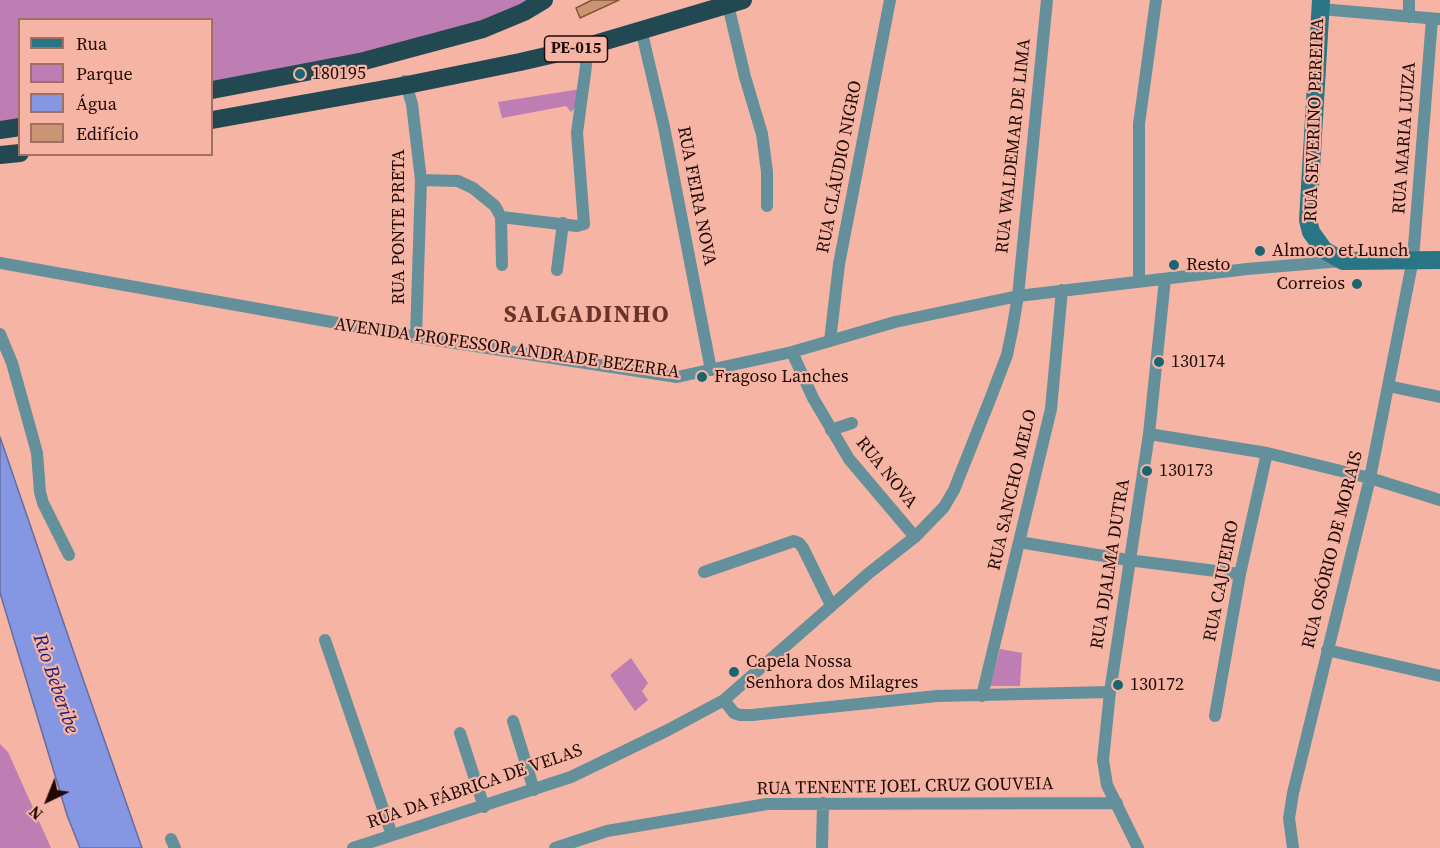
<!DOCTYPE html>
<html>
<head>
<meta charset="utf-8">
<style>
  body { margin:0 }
  #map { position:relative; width:1440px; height:848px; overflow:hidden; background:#f5b4a4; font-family:"Source Serif 4",serif }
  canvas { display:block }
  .legend { position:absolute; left:18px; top:18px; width:195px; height:138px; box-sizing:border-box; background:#f5b4a4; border:2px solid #a07064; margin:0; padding:8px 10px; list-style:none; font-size:18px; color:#200905 }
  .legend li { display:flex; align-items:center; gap:12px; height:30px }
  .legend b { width:30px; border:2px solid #a07064 }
  .north { position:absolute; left:18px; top:770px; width:60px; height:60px; -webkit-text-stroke:4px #f5b4a4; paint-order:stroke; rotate:223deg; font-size:16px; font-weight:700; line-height:24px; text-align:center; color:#200905 }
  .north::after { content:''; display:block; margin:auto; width:21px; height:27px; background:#200905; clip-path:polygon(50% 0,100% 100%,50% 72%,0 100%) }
</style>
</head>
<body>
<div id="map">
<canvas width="1440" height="848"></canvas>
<ul class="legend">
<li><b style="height:8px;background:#277585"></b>Rua</li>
<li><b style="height:16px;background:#be7db3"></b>Parque</li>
<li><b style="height:16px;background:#8596e2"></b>Água</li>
<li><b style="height:16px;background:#cb9573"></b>Edifício</li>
</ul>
<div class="north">N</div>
</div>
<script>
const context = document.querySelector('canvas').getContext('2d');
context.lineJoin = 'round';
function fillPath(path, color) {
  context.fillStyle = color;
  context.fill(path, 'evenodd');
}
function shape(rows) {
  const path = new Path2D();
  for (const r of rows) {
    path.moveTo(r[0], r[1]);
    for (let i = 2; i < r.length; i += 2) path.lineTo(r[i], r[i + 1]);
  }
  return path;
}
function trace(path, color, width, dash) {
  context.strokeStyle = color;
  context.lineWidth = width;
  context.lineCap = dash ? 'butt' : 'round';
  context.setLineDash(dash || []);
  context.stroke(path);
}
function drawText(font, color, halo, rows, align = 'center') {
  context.font = font + ' "Source Serif 4",serif';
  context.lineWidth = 4.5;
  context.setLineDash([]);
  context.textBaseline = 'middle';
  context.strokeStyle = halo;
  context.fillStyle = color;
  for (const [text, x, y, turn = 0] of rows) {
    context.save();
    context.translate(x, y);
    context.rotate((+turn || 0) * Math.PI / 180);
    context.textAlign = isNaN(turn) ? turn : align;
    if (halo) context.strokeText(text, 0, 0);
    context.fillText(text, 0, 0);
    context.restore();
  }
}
fillPath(shape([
  [0,0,545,0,366,57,212,86,212,20,20,20,19,121,0,125],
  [581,89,577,106,571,112,566,106,502,118,498,102],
  [1000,649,1022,653,1020,686,990,686],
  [631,658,648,683,642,691,648,700,635,711,610,675],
  [0,744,8,752,51,848,0,848]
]), '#be7db3');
const water = shape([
  [0,437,75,656,142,848,80,848,67,815,0,593,0,437]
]);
fillPath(water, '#8596e2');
trace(water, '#676ca0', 1.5);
const building = shape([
  [592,0,619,0,580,18,576,8,592,0]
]);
fillPath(building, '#cb9573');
trace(building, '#875635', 1.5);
trace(shape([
  [728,5,745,77,762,134,767,172,767,206],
  [1320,9,1439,19],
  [1409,17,1409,0],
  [641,29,664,127,711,370],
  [405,81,412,104,421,180,416,337],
  [421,180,458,181,473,188,495,206,501,217,502,265],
  [501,217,577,226,584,224,577,133,586,66,585,47],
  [0,263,416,337,677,377,792,352,895,322,1018,296,1247,269,1342,261],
  [557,270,563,223],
  [1139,282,1139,124,1156,0],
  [0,334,12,363,31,431,37,453,40,492,43,503,69,555],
  [830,341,839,264,890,0],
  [792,352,813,398,849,459,915,537],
  [1388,386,1440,397],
  [831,430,852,423],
  [1149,434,1267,453,1370,478,1440,500],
  [1019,542,1128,560,1240,574],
  [704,572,794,541,799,543,803,548,831,605],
  [325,640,392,835],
  [1327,650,1440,676],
  [982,696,1051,409,1062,290],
  [724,700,734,713,740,715,752,715,937,696,1110,692],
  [1215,716,1240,574,1267,453],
  [513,721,534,790],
  [460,733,484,807],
  [171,839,175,848],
  [353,848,571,777,668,730,724,700,869,573,915,537,944,507,954,490,991,397,1007,355,1012,331,1018,296,1047,0],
  [555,848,607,831,767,804,1117,803],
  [822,848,823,803],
  [1138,848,1107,785,1103,760,1110,692,1149,434,1165,279],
  [1293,848,1289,818,1293,793,1370,478,1413,259,1432,19]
]), '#63909a', 12);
trace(shape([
  [1321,0,1308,220,1311,232,1324,250,1343,261,1440,260]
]), '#277585', 18);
trace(shape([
  [212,90,364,61,483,29,524,12,544,0],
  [212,120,407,85,520,62,585,47,743,0],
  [0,130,20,127],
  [0,155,20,153]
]), '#224951', 18);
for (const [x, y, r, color] of [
  [300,74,6,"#1b6471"],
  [1260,251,6,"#1b6471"],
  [1174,265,6,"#1b6471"],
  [1357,284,6,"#1b6471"],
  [1159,362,6,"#1b6471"],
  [702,377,6,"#1b6471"],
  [1147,471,6,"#1b6471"],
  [734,672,6,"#1b6471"],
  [1118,685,6,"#1b6471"]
]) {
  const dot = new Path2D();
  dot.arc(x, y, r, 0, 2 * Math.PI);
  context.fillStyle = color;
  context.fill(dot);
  trace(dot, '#f5b4a4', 2);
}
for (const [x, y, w] of [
  [576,49,63]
]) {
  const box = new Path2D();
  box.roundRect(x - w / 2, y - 13, w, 26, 4.5);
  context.fillStyle = '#f5b4a4';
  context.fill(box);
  trace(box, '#200905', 1.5);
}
drawText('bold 16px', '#200905', null, [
  ["PE-015",576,49]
]);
drawText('18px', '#200905', '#f5b4a4', [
  ["180195",312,74],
  ["Almoco et Lunch",1272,251],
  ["Resto",1186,265],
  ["Correios",1345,284,"right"],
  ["130174",1171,362],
  ["Fragoso Lanches",714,377],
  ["130173",1159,471],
  ["Capela Nossa",746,662],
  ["Senhora dos Milagres",746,683],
  ["130172",1130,685]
], 'left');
drawText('18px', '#200905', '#f5b4a4', [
  ["RUA SEVERINO PEREIRA",1315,120,-88],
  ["RUA MARIA LUIZA",1405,138,-86],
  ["RUA WALDEMAR DE LIMA",1014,146,-84],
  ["RUA CLÁUDIO NIGRO",840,167,-79],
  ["RUA FEIRA NOVA",696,196,79],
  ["RUA PONTE PRETA",399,227,-90],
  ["AVENIDA PROFESSOR ANDRADE BEZERRA",507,349,8],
  ["RUA NOVA",886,473,51],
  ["RUA SANCHO MELO",1013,490,-77],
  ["RUA OSÓRIO DE MORAIS",1333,550,-76],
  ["RUA DJALMA DUTRA",1111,564,-81],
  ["RUA CAJUEIRO",1222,581,-79],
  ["RUA DA FÁBRICA DE VELAS",475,787,-19],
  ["RUA TENENTE JOEL CRUZ GOUVEIA",905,787,-1]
]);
drawText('italic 20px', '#1d1d74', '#f5b4a4', [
  ["Rio Beberibe",55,684,71]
]);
context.letterSpacing = '1.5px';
drawText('bold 24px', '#693327', '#f5b4a4', [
  ["SALGADINHO",587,316]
]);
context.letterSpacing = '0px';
</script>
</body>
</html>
